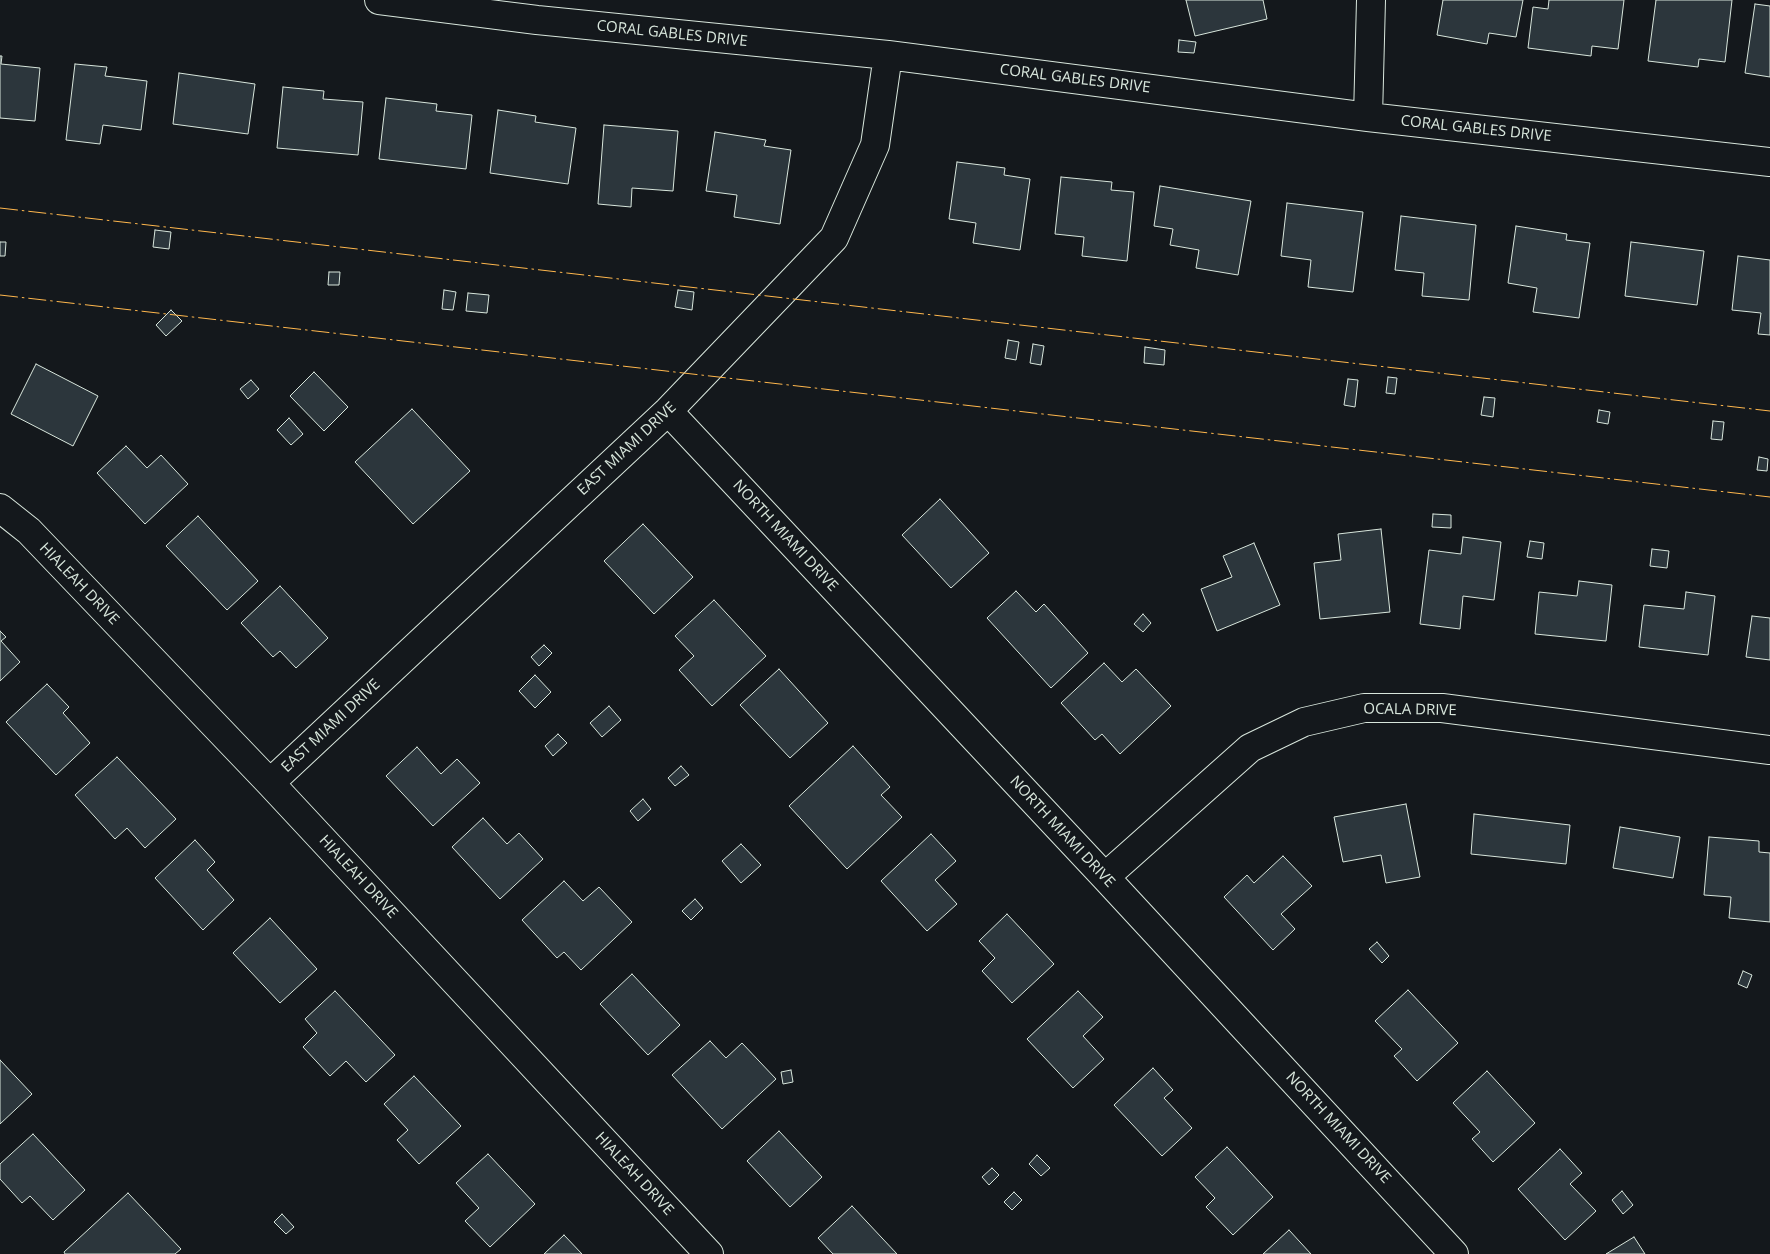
<!DOCTYPE html>
<html>
<head>
<meta charset="utf-8">
<style>
  body { margin:0 }
  canvas { display:block; background:#14181c }
</style>
</head>
<body>
<canvas width="1770" height="1254"></canvas>
<script>
const context = document.querySelector('canvas').getContext('2d');
context.lineJoin = 'round';
function fillPath(path, color) {
  context.fillStyle = color;
  context.fill(path, 'evenodd');
}
function shape(rows) {
  const path = new Path2D();
  for (const r of rows) {
    path.moveTo(r[0], r[1]);
    for (let i = 2; i < r.length; i += 2) path.lineTo(r[i], r[i + 1]);
  }
  return path;
}
function trace(path, color, width, dash) {
  context.strokeStyle = color;
  context.lineWidth = width;
  context.lineCap = dash ? 'butt' : 'round';
  context.setLineDash(dash || []);
  context.stroke(path);
}
function drawText(font, color, halo, rows, align = 'center') {
  context.font = font + ' "Open Sans",sans-serif';
  context.lineWidth = 4;
  context.setLineDash([]);
  context.textBaseline = 'middle';
  context.strokeStyle = halo;
  context.fillStyle = color;
  for (const [text, x, y, turn = 0] of rows) {
    context.save();
    context.translate(x, y);
    context.rotate((+turn || 0) * Math.PI / 180);
    context.textAlign = isNaN(turn) ? turn : align;
    if (halo) context.strokeText(text, 0, 0);
    context.fillText(text, 0, 0);
    context.restore();
  }
}
const building = shape([
  [1186,0,1263,0,1267,19,1195,36,1186,0],
  [1443,0,1523,0,1516,37,1489,33,1487,44,1437,35,1443,0],
  [1549,0,1624,0,1618,49,1592,46,1591,56,1528,48,1533,7,1548,9,1549,0],
  [1656,0,1732,0,1725,62,1699,59,1698,67,1648,61,1656,0],
  [1755,4,1770,6,1770,77,1745,73,1755,4],
  [1179,40,1196,42,1194,53,1178,52,1179,40],
  [0,56,2,56,1,64,40,68,35,121,0,118,0,56],
  [75,64,107,67,105,76,147,81,141,130,103,125,100,144,66,140,75,64],
  [179,73,255,84,248,134,173,124,179,73],
  [283,87,324,91,323,99,363,102,358,155,277,148,283,87],
  [386,98,437,104,436,111,472,115,466,169,379,159,386,98],
  [498,110,536,116,535,122,576,128,568,184,490,173,498,110],
  [604,125,678,131,673,191,632,188,631,207,598,204,604,125],
  [715,132,766,140,764,146,791,150,780,224,734,217,737,195,706,191,715,132],
  [957,162,1005,168,1004,175,1030,179,1020,250,973,243,976,223,949,219,957,162],
  [1061,177,1112,182,1111,190,1134,192,1127,261,1082,256,1084,237,1055,234,1061,177],
  [1160,186,1251,201,1238,275,1196,268,1199,250,1170,245,1173,229,1154,226,1160,186],
  [1287,203,1363,212,1353,292,1308,287,1311,260,1281,256,1287,203],
  [1401,216,1476,225,1469,300,1422,296,1424,273,1395,270,1401,216],
  [1516,226,1567,234,1566,240,1590,243,1579,318,1533,312,1537,288,1508,283,1516,226],
  [155,230,171,232,169,249,153,247,155,230],
  [0,242,6,242,5,256,0,256,0,242],
  [1631,242,1704,251,1697,305,1625,296,1631,242],
  [1738,256,1770,260,1770,335,1758,334,1761,313,1732,310,1738,256],
  [329,272,340,272,339,285,328,285,329,272],
  [444,290,456,292,453,310,442,309,444,290],
  [678,290,694,292,692,310,675,307,678,290],
  [468,293,489,295,487,313,466,311,468,293],
  [171,310,182,321,166,336,156,325,171,310],
  [1008,340,1019,342,1016,360,1005,358,1008,340],
  [1033,344,1044,346,1041,365,1030,363,1033,344],
  [1145,347,1165,350,1164,365,1144,363,1145,347],
  [36,364,98,396,73,446,11,414,36,364],
  [314,372,348,407,324,431,290,396,314,372],
  [1388,377,1397,378,1395,394,1386,393,1388,377],
  [1348,379,1358,380,1355,407,1344,405,1348,379],
  [251,380,259,389,248,399,240,389,251,380],
  [1484,397,1495,398,1493,417,1481,415,1484,397],
  [412,409,470,471,413,524,355,462,412,409],
  [1599,410,1610,412,1608,424,1597,422,1599,410],
  [289,418,303,434,291,445,277,430,289,418],
  [1713,421,1724,422,1722,440,1711,439,1713,421],
  [126,446,147,468,161,455,188,484,145,524,97,473,126,446],
  [1759,457,1768,459,1767,471,1757,470,1759,457],
  [940,499,989,553,951,588,902,535,940,499],
  [1433,514,1451,515,1451,528,1432,527,1433,514],
  [198,516,258,581,227,610,166,546,198,516],
  [643,524,693,577,654,614,604,561,643,524],
  [1381,529,1390,612,1320,619,1314,563,1341,560,1338,534,1381,529],
  [1463,537,1501,542,1494,600,1463,596,1460,629,1420,624,1429,550,1461,554,1463,537],
  [1530,541,1544,543,1542,559,1527,557,1530,541],
  [1254,543,1280,605,1217,631,1201,589,1232,577,1223,556,1254,543],
  [1652,549,1669,551,1667,568,1650,566,1652,549],
  [1579,581,1612,585,1606,641,1535,634,1539,592,1577,596,1579,581],
  [280,586,328,638,296,668,280,651,273,657,241,623,280,586],
  [1016,591,1036,612,1044,604,1088,653,1051,688,987,618,1016,591],
  [1686,592,1715,596,1708,655,1639,647,1644,605,1684,609,1686,592],
  [714,600,766,656,712,706,679,670,694,656,675,636,714,600],
  [1143,614,1151,623,1143,632,1134,624,1143,614],
  [1752,616,1770,618,1770,660,1746,657,1752,616],
  [0,631,6,637,1,641,20,662,0,681,0,631],
  [544,645,552,653,539,666,531,657,544,645],
  [1104,663,1122,682,1136,669,1171,706,1120,754,1102,734,1095,740,1061,703,1104,663],
  [779,669,828,723,790,758,740,705,779,669],
  [535,675,551,692,535,708,519,691,535,675],
  [47,684,69,707,63,713,90,743,56,775,6,722,47,684],
  [609,706,621,720,602,737,590,723,609,706],
  [558,734,567,743,553,756,545,746,558,734],
  [853,746,890,787,881,795,902,817,847,869,789,806,853,746],
  [417,747,441,774,457,759,480,783,433,826,386,776,417,747],
  [117,757,176,819,145,848,127,828,115,839,75,795,117,757],
  [681,766,689,775,675,786,668,778,681,766],
  [643,799,651,809,638,821,630,811,643,799],
  [1406,804,1420,877,1386,883,1381,855,1343,862,1334,817,1406,804],
  [1474,814,1570,825,1566,864,1471,854,1474,814],
  [483,818,507,844,519,833,543,859,500,899,452,847,483,818],
  [1620,827,1680,837,1673,878,1613,868,1620,827],
  [931,834,956,861,935,880,957,904,927,931,881,881,931,834],
  [1709,837,1759,841,1759,852,1770,853,1770,922,1729,918,1731,897,1704,895,1709,837],
  [195,840,215,862,207,870,234,900,203,930,155,878,195,840],
  [741,844,761,865,741,883,722,861,741,844],
  [1283,856,1312,886,1281,914,1295,929,1273,950,1224,897,1247,875,1254,883,1283,856],
  [564,881,583,901,599,887,632,922,581,970,564,952,557,958,522,920,564,881],
  [695,899,703,908,691,920,682,911,695,899],
  [1007,914,1054,964,1012,1003,982,971,995,958,979,941,1007,914],
  [270,918,317,969,280,1003,233,953,270,918],
  [1377,942,1389,956,1382,963,1369,949,1377,942],
  [1743,971,1752,975,1747,988,1738,984,1743,971],
  [632,974,680,1025,648,1055,600,1004,632,974],
  [1408,990,1458,1043,1417,1081,1394,1056,1402,1049,1375,1021,1408,990],
  [335,991,395,1055,366,1082,346,1061,330,1076,303,1047,317,1033,305,1019,335,991],
  [1078,991,1103,1017,1083,1036,1104,1059,1073,1088,1027,1039,1078,991],
  [710,1041,726,1058,742,1043,776,1079,722,1129,672,1075,710,1041],
  [0,1060,32,1094,0,1124,0,1060],
  [1153,1068,1173,1090,1164,1098,1192,1128,1162,1156,1114,1105,1153,1068],
  [791,1070,793,1082,783,1084,781,1072,791,1070],
  [1487,1071,1535,1123,1493,1162,1472,1139,1480,1132,1453,1103,1487,1071],
  [414,1076,461,1126,419,1164,397,1140,408,1130,384,1104,414,1076],
  [779,1131,822,1177,790,1207,747,1161,779,1131],
  [33,1134,85,1190,53,1220,30,1196,22,1203,0,1179,0,1164,33,1134],
  [1227,1147,1273,1197,1233,1235,1206,1207,1215,1198,1195,1177,1227,1147],
  [1560,1149,1582,1173,1570,1184,1596,1211,1565,1240,1518,1189,1560,1149],
  [488,1154,535,1204,490,1247,465,1221,479,1208,456,1183,488,1154],
  [1037,1155,1050,1168,1041,1176,1029,1164,1037,1155],
  [992,1168,999,1175,989,1185,982,1177,992,1168],
  [1622,1191,1633,1205,1623,1214,1612,1200,1622,1191],
  [1014,1192,1022,1200,1012,1210,1004,1202,1014,1192],
  [128,1193,181,1249,175,1254,65,1254,64,1252,128,1193],
  [852,1206,897,1254,833,1254,818,1238,852,1206],
  [282,1214,294,1227,286,1234,274,1222,282,1214],
  [1289,1230,1311,1254,1263,1254,1289,1230],
  [564,1235,582,1254,544,1254,564,1235],
  [1634,1237,1645,1254,1606,1254,1634,1237]
]);
fillPath(building, '#2c363c');
trace(building, '#d8e6dc', 1);
const minor = shape([
  [379,0,537,20,888,55,1368,117,1770,162],
  [1368,117,1371,0],
  [668,411,1105,877,1454,1254],
  [0,508,29,531,270,783,709,1254],
  [270,783,668,411,834,238,875,145,888,55],
  [1105,877,1250,748,1304,722,1364,708,1442,708,1770,750]
]);
trace(minor, '#d8e6dc', 30);
trace(minor, '#14181c', 28);
trace(shape([
  [0,208,1770,411],
  [0,295,1770,497]
]), '#ffb74d', 1, [18, 4, 2.5, 4]);
drawText('15px', '#d8e6dc', '#14181c', [
  ["CORAL GABLES DRIVE",672,34,6],
  ["CORAL GABLES DRIVE",1075,79,7],
  ["CORAL GABLES DRIVE",1476,129,6],
  ["EAST MIAMI DRIVE",627,449,-43],
  ["NORTH MIAMI DRIVE",785,536,47],
  ["HIALEAH DRIVE",79,584,46],
  ["OCALA DRIVE",1410,710,1],
  ["EAST MIAMI DRIVE",331,726,-43],
  ["NORTH MIAMI DRIVE",1062,832,47],
  ["HIALEAH DRIVE",358,877,47],
  ["NORTH MIAMI DRIVE",1338,1128,47],
  ["HIALEAH DRIVE",634,1174,47]
]);
</script>
</body>
</html>
